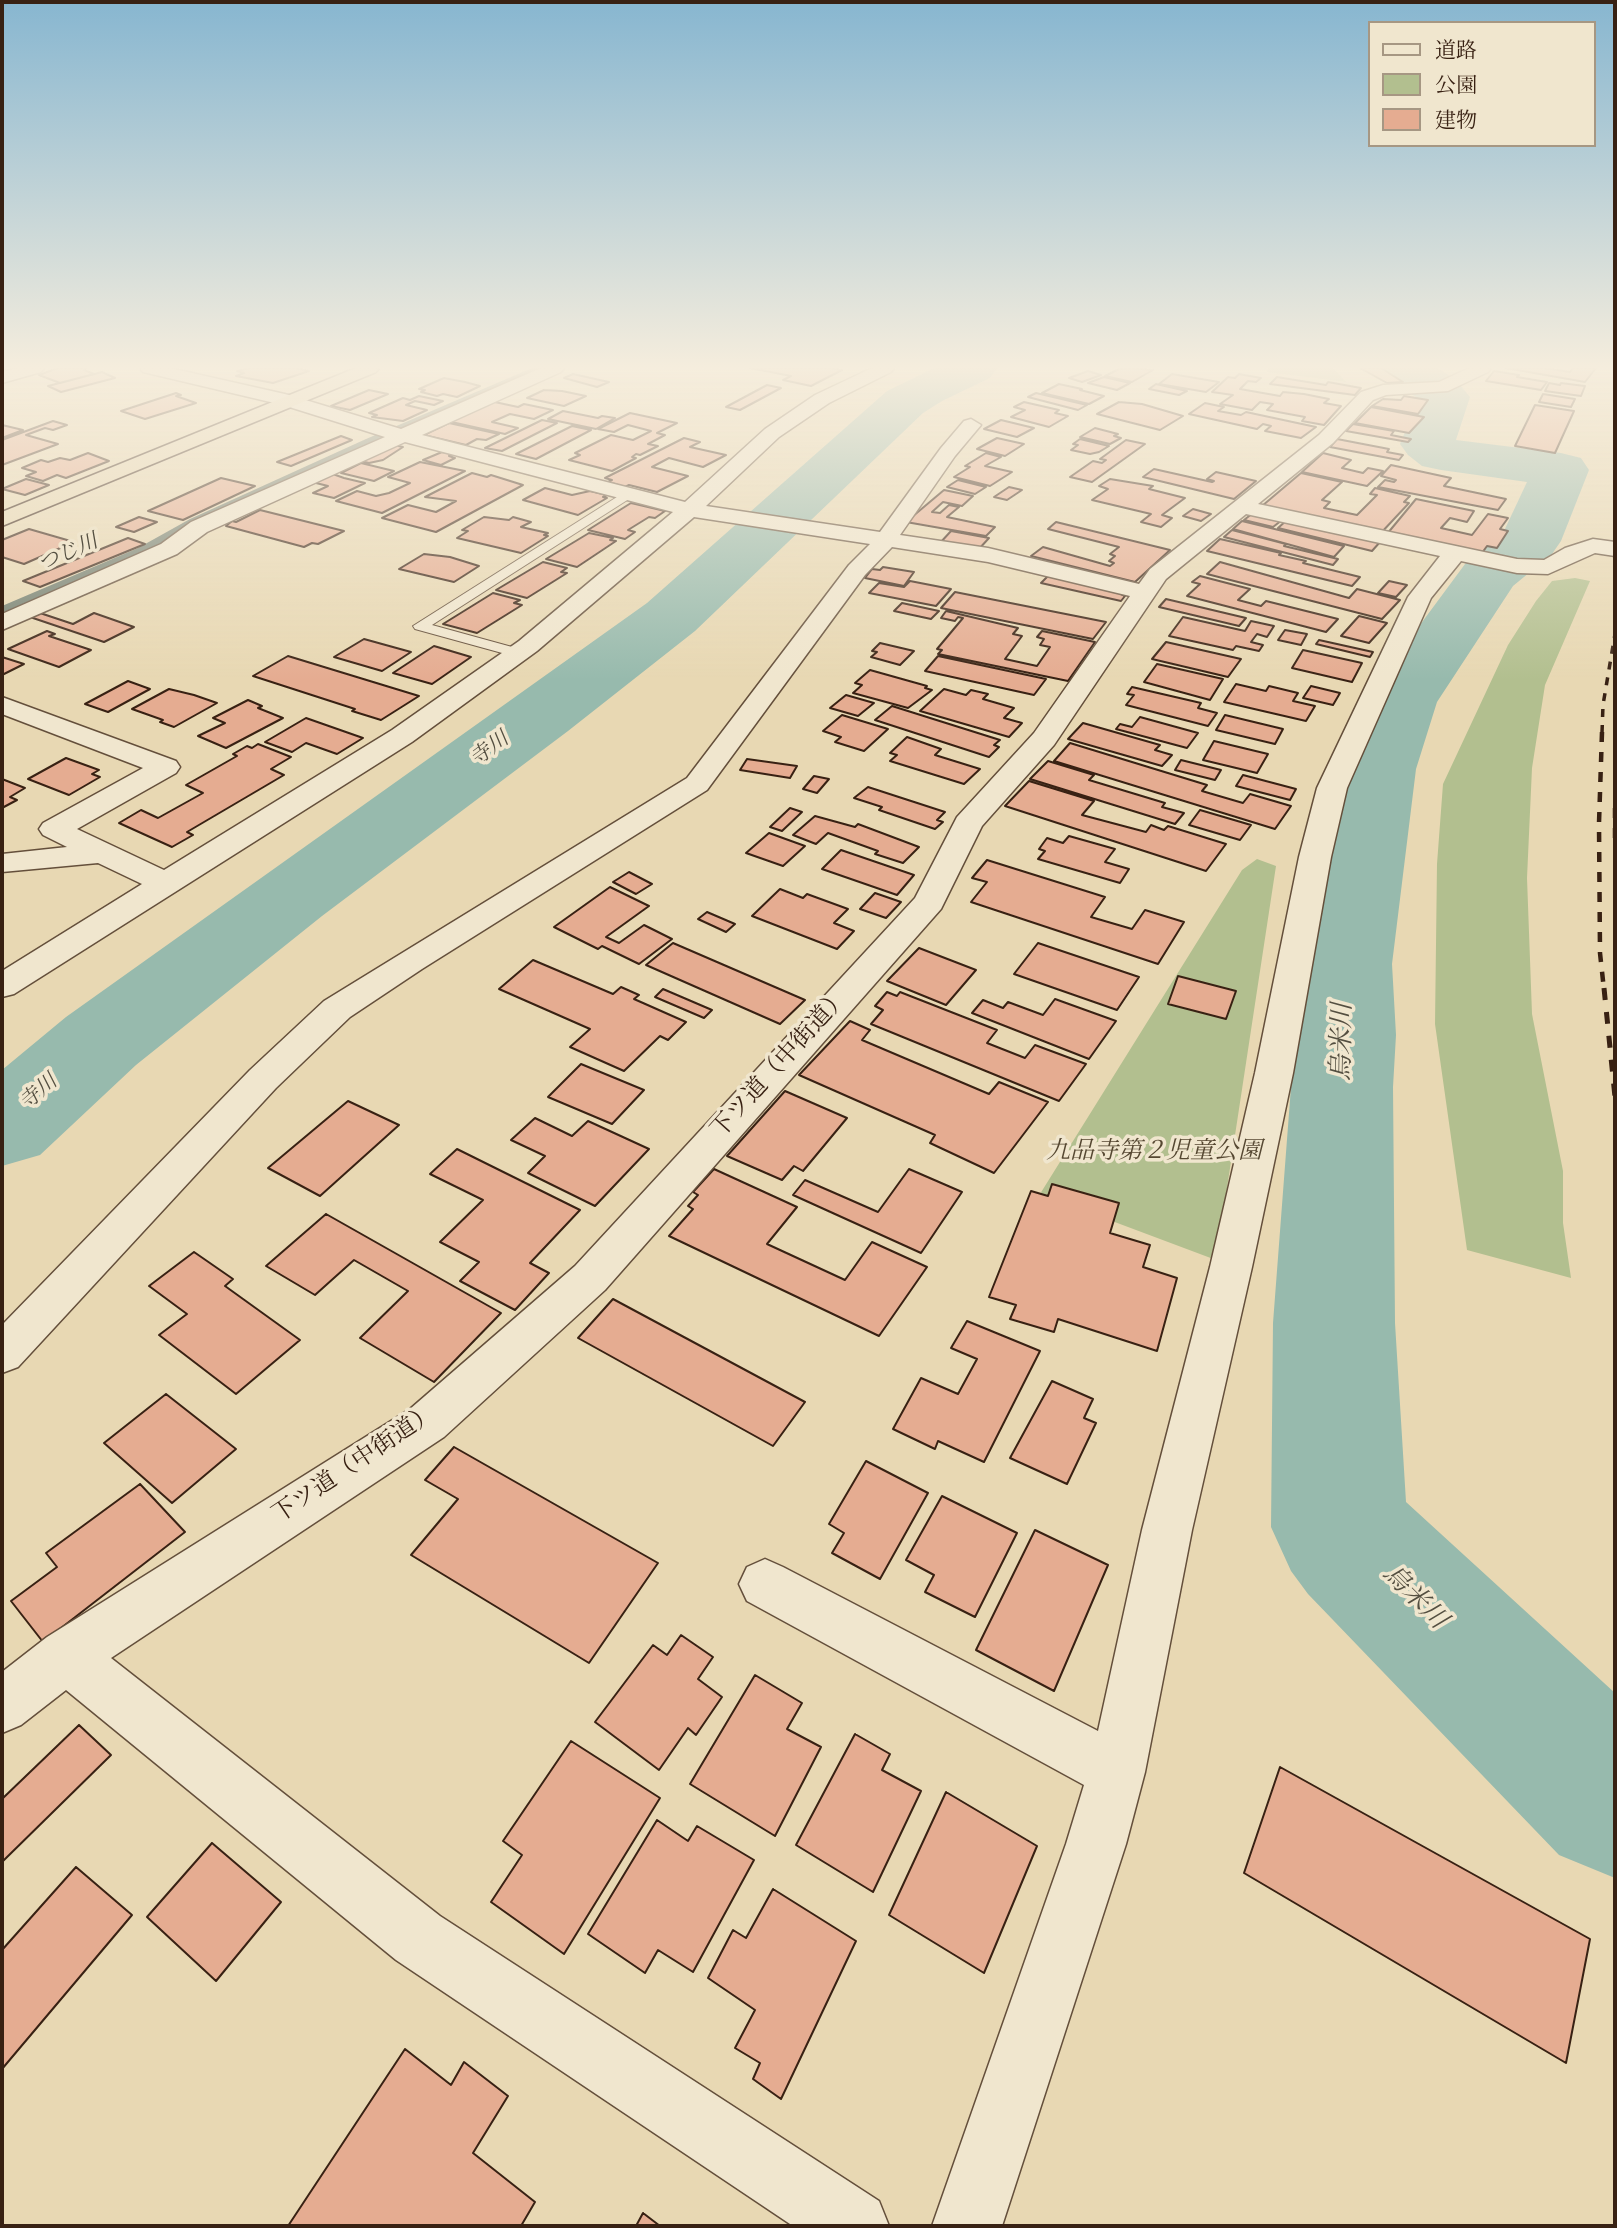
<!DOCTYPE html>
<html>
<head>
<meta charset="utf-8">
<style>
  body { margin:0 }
  #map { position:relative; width:1617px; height:2228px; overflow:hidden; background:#e8d8b3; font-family:"Sorts Mill Goudy","Noto Serif JP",serif }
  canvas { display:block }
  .frame { position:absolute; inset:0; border:4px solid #382113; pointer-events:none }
  .legend { position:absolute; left:1368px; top:21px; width:228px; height:126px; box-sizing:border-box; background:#f0e6ce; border:2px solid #a69783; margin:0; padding:9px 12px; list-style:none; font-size:21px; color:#382113 }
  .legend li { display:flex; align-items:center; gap:14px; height:35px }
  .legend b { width:35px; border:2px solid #a69783 }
</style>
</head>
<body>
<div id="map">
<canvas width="1617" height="2228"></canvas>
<div class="frame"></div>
<ul class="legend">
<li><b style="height:9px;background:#f0e6ce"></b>道路</li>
<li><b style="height:19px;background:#b2bf8f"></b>公園</li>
<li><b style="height:19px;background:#e5ac91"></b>建物</li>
</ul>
</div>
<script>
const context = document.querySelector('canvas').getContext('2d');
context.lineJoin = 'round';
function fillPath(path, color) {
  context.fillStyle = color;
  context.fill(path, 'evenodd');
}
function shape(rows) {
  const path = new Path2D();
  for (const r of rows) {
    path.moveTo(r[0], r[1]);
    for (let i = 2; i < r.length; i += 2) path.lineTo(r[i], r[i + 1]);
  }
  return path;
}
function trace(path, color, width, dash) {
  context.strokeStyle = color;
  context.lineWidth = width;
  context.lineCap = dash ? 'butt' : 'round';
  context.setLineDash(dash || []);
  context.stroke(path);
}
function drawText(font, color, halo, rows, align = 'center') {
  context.font = font + ' "Sorts Mill Goudy","Noto Serif JP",serif';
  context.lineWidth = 7;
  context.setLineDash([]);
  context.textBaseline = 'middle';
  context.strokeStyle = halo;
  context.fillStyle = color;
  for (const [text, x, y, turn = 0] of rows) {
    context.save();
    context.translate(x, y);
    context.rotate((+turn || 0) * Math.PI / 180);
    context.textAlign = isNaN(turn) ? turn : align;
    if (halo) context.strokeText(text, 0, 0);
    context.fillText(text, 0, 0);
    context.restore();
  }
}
fillPath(shape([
  [1268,368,1333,368,1346,382,1267,372],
  [1575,578,1590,581,1545,685,1532,768,1527,878,1532,1014,1563,1171,1563,1223,1571,1278,1467,1250,1435,1024,1437,864,1443,784,1508,645,1536,601,1552,581],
  [1257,859,1276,866,1216,1260,1040,1194,1242,870]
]), '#b2bf8f');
fillPath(shape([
  [532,368,542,368,198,523,146,552,2,613,2,606,138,548,190,519,366,439,532,368]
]), '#717d6f');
fillPath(shape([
  [934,368,997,368,990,378,942,401,923,413,695,631,568,731,322,916,136,1065,40,1155,2,1166,2,1070,66,1017,647,603,887,391,934,368],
  [1380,368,1437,368,1455,379,1470,397,1456,440,1561,453,1581,458,1589,470,1561,541,1552,554,1513,586,1437,702,1416,769,1392,964,1396,1035,1393,1087,1395,1323,1406,1502,1615,1693,1615,1878,1559,1855,1308,1594,1291,1571,1271,1527,1273,1323,1291,1087,1298,1035,1298,964,1338,769,1363,702,1468,560,1504,531,1527,482,1441,470,1422,466,1408,455,1400,444,1419,399,1387,378,1380,368]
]), '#97baad');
const building = shape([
  [58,368,87,368,84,370,94,374,60,383,39,375,58,368],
  [249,368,296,368,309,371,273,383,236,376,244,373,237,371,249,368],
  [750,368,830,368,842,370,811,386,783,380,791,376,750,368],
  [1129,368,1153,370,1132,382,1105,376,1119,369,1129,368],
  [1360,368,1381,368,1403,382,1387,383,1360,368],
  [1506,368,1545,368,1570,372,1573,368,1596,368,1585,382,1506,368],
  [1088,371,1101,375,1082,382,1069,378,1088,371],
  [1494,371,1519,375,1517,377,1547,382,1541,390,1486,381,1494,371],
  [102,372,115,378,61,392,48,386,102,372],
  [573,374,609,382,597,387,564,378,573,374],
  [1172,374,1219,382,1206,392,1159,384,1172,374],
  [1239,374,1261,378,1256,382,1248,381,1240,389,1280,396,1283,392,1304,394,1329,399,1324,403,1341,406,1324,425,1302,421,1305,417,1267,410,1273,404,1260,402,1252,410,1220,404,1233,395,1212,392,1228,377,1235,378,1239,374],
  [1104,377,1130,383,1117,390,1088,383,1104,377],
  [1277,377,1326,385,1328,382,1361,388,1355,395,1270,384,1277,377],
  [444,378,465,382,480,386,457,397,443,394,437,396,421,392,425,390,419,389,444,378],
  [1549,383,1560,385,1561,383,1585,386,1581,396,1545,391,1549,383],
  [1059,384,1082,389,1080,390,1104,396,1089,404,1042,393,1059,384],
  [1156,384,1187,391,1179,395,1149,389,1156,384],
  [767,385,781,388,740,410,726,407,767,385],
  [369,390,388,394,350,410,331,406,369,390],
  [544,390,562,391,586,396,564,406,527,398,544,390],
  [176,393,181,395,176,396,196,403,145,419,121,411,176,393],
  [1036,393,1087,405,1078,410,1028,397,1036,393],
  [1543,394,1575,399,1571,407,1539,402,1543,394],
  [419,396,443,401,434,405,415,401,406,405,427,410,403,421,372,417,377,415,369,413,403,398,410,400,419,396],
  [1404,396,1428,400,1418,414,1372,406,1383,399,1401,400,1404,396],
  [490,401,518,407,524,404,553,410,534,419,510,414,492,422,518,428,505,434,447,421,490,401],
  [1024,402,1059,410,1055,413,1068,416,1049,427,1011,417,1025,410,1014,407,1024,402],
  [1119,402,1142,404,1183,416,1160,430,1097,414,1119,402],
  [1205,403,1224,407,1218,411,1241,415,1246,412,1316,427,1301,438,1265,431,1271,426,1263,424,1257,429,1189,414,1205,403],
  [1535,405,1574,411,1555,453,1515,446,1535,405],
  [1371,407,1424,417,1409,433,1355,423,1371,407],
  [563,411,598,418,602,416,615,418,596,429,548,419,563,411],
  [630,413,677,423,657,433,665,435,648,444,658,446,640,455,636,454,632,457,636,458,612,471,569,460,580,455,575,453,611,435,633,440,651,431,628,425,614,432,598,429,630,413],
  [542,420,557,423,502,451,485,448,542,420],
  [1001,420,1034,428,1017,437,984,429,1001,420],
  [53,421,67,425,53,430,45,428,26,435,58,444,2,465,2,440,53,421],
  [449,423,499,434,486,440,477,439,466,445,424,435,449,423],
  [1353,424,1394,431,1391,435,1411,439,1408,442,1346,431,1353,424],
  [2,425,23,430,2,438,2,425],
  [572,426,591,430,536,459,516,454,572,426],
  [1095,428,1118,434,1114,436,1121,438,1110,444,1080,437,1095,428],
  [341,436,352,440,291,466,277,462,341,436],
  [684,438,700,442,690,447,726,455,703,467,669,458,652,467,688,476,657,492,629,485,625,487,608,482,612,480,605,478,684,438],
  [997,438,1024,444,1005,456,977,449,997,438],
  [1080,439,1109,446,1099,452,1090,454,1071,450,1078,445,1073,444,1080,439],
  [1337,439,1389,449,1387,452,1403,455,1399,460,1330,447,1337,439],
  [1126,440,1145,444,1092,482,1070,477,1093,461,1102,463,1106,460,1100,459,1126,440],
  [389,444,403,447,383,460,369,463,356,460,389,444],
  [442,452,453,454,449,456,455,458,441,465,423,460,442,452],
  [88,453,109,461,66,478,57,475,43,481,26,476,36,472,22,468,41,460,48,462,60,458,70,460,88,453],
  [986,453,1001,457,985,466,1012,472,990,486,954,477,970,467,965,466,986,453],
  [1323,453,1351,460,1342,468,1363,473,1368,468,1383,471,1367,486,1302,472,1323,453],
  [420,462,465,471,382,513,336,501,357,491,376,496,389,493,410,483,388,477,420,462],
  [361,463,394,471,374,481,341,473,361,463],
  [1391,465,1451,478,1444,486,1506,499,1498,510,1378,487,1385,480,1394,482,1396,480,1381,476,1391,465],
  [1154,469,1212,482,1214,481,1207,479,1216,472,1256,481,1234,499,1143,477,1154,469],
  [330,473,344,478,365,483,334,498,313,493,328,486,312,482,330,473],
  [472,473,487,477,491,475,523,485,436,532,382,518,408,505,436,512,456,501,425,497,472,473],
  [1301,473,1342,482,1322,500,1330,502,1324,508,1357,515,1377,495,1370,494,1375,488,1410,496,1404,502,1409,503,1380,534,1262,506,1301,473],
  [221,478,255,486,183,520,148,511,221,478],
  [26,479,49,485,25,495,2,489,26,479],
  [1110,479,1153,486,1149,489,1185,498,1162,515,1172,518,1161,527,1141,522,1151,514,1092,500,1108,489,1099,486,1110,479],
  [958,480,986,487,975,494,947,487,958,480],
  [1009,487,1022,490,1007,500,994,497,1009,487],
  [545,488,572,495,590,491,607,495,603,497,607,498,578,515,523,500,545,488],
  [944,490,973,496,962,506,943,502,932,512,940,513,949,505,959,507,947,517,995,527,986,536,906,522,944,490],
  [1416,499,1474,511,1467,522,1450,518,1441,528,1472,535,1488,514,1508,518,1500,529,1508,531,1497,548,1487,546,1482,553,1387,534,1416,499],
  [631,503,665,511,655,518,649,517,628,530,635,532,625,539,588,530,631,503],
  [1193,509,1211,514,1201,521,1183,516,1193,509],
  [260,510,344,531,318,544,312,543,304,547,226,526,232,521,236,522,260,510],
  [1253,513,1282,520,1273,527,1244,520,1253,513],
  [139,517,157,522,134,532,116,527,139,517],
  [484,517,509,520,513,517,531,522,521,527,548,533,544,535,548,536,521,553,457,538,468,531,462,530,484,517],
  [1287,520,1380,542,1372,551,1278,528,1287,520],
  [1242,521,1344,546,1334,557,1233,529,1242,521],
  [1056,522,1170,550,1135,582,1031,556,1043,547,1110,566,1114,563,1109,561,1115,556,1110,554,1119,547,1048,529,1056,522],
  [29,529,74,542,24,564,2,557,2,540,29,529],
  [1232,530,1286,544,1284,546,1338,559,1333,565,1224,537,1232,530],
  [951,531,989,538,978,550,940,543,951,531],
  [589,533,613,538,610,540,616,541,577,567,546,559,589,533],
  [128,538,145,544,40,587,23,581,128,538],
  [1220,539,1281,553,1279,555,1306,561,1303,563,1360,577,1352,586,1207,551,1220,539],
  [424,554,450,557,479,566,454,582,399,569,424,554],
  [543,562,567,568,561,572,567,573,527,598,496,590,543,562],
  [1220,562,1349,598,1357,589,1400,600,1382,619,1207,574,1220,562],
  [883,567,914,572,904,586,865,578,872,569,880,570,883,567],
  [1050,574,1117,592,1125,596,1121,601,1041,583,1050,574],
  [1200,576,1250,589,1238,600,1261,606,1266,601,1338,619,1326,632,1187,596,1200,584,1192,582,1200,576],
  [910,581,951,589,936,606,869,593,879,583,904,587,910,581],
  [1389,581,1407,585,1396,597,1378,593,1389,581],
  [955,592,1106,622,1093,639,941,608,955,592],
  [493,593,520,600,514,603,522,605,477,633,443,624,493,593],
  [1166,599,1246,618,1239,626,1159,607,1166,599],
  [902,603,939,611,931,619,894,611,902,603],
  [946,611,1018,628,1013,634,1022,636,1005,659,1037,666,1050,647,1040,645,1044,639,1037,637,1042,631,1095,642,1068,681,938,654,942,650,937,649,963,618,958,617,955,621,941,618,946,611],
  [40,613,73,624,94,613,134,627,104,642,30,617,40,613],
  [1359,616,1387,623,1369,643,1341,636,1359,616],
  [1183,617,1245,631,1251,621,1274,626,1267,637,1257,634,1251,642,1263,645,1259,651,1236,646,1233,650,1169,636,1183,617],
  [1285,630,1307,634,1301,645,1278,640,1285,630],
  [47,631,55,634,49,636,91,650,59,667,8,649,47,631],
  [364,639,411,652,382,671,334,657,364,639],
  [1319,640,1373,652,1370,657,1316,644,1319,640],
  [1166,642,1241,659,1228,677,1152,659,1166,642],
  [880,643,914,651,900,665,871,657,877,652,872,651,880,643],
  [434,646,471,657,432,684,393,673,434,646],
  [1303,650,1362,663,1352,682,1292,668,1303,650],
  [288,656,419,696,381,720,352,711,355,709,253,676,288,656],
  [938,656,1046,679,1034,695,925,671,938,656],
  [2,657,24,664,2,675,2,657],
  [1157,664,1223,679,1210,700,1144,682,1157,664],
  [870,670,927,686,925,688,932,690,908,708,853,693,862,685,855,683,870,670],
  [128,681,150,689,108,712,85,704,128,681],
  [1236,684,1266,691,1269,686,1298,693,1293,701,1315,706,1306,721,1224,702,1236,684],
  [1311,686,1340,693,1333,705,1303,698,1311,686],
  [1132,687,1201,703,1198,708,1217,713,1208,726,1126,705,1134,695,1127,694,1132,687],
  [169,689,194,695,217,703,174,727,160,722,163,720,132,709,169,689],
  [944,689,966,695,971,690,988,694,983,699,1014,708,1004,718,1022,723,1009,737,920,711,944,689],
  [846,695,874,703,858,716,830,708,846,695],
  [248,700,262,706,258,708,283,718,226,748,198,736,225,723,213,718,248,700],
  [892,706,1000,740,994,745,999,747,989,757,875,720,892,706],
  [842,715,888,729,864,751,835,742,841,737,823,731,842,715],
  [1225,715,1283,729,1275,744,1216,730,1225,715],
  [1140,717,1198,733,1187,748,1116,729,1120,724,1132,727,1140,717],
  [306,718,363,738,337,754,306,743,292,752,265,742,306,718],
  [1083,723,1160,745,1155,750,1172,755,1162,766,1068,739,1083,723],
  [907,737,941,749,935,755,980,769,964,784,890,761,897,755,890,753,907,737],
  [1214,741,1268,754,1257,773,1203,760,1214,741],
  [1070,743,1207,785,1202,791,1243,803,1250,794,1291,806,1275,829,1054,761,1070,743],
  [258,744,291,757,271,769,284,775,187,832,193,835,172,847,119,823,141,810,158,818,203,793,186,785,237,756,233,754,247,746,252,748,258,744],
  [66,758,99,770,92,774,100,777,69,795,28,779,66,758],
  [747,759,797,766,790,778,740,770,747,759],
  [1181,760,1221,770,1215,780,1175,770,1181,760],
  [1048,761,1094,775,1089,780,1165,803,1162,807,1184,813,1175,824,1030,779,1048,761],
  [1243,775,1296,789,1290,800,1236,786,1243,775],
  [814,776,829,779,817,793,803,789,814,776],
  [2,779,25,788,10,797,17,800,2,808,2,779],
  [1029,781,1094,801,1082,815,1146,832,1151,825,1164,830,1168,826,1226,844,1206,871,1005,806,1029,781],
  [868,787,945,812,937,820,943,822,935,829,879,810,882,807,854,798,868,787],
  [790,808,802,812,782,831,770,827,790,808],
  [1200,810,1251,825,1240,840,1189,825,1200,810],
  [815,816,855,827,858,824,919,847,903,863,875,854,878,851,828,833,816,844,793,835,815,816],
  [769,833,805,846,783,866,746,853,769,833],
  [1069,836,1115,849,1105,862,1129,869,1120,883,1038,859,1045,851,1039,849,1047,838,1063,843,1069,836],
  [841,850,914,875,897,895,822,869,841,850],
  [987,860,1105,897,1091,917,1132,929,1145,910,1184,922,1158,964,971,902,987,882,972,878,987,860],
  [629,872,652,884,636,894,613,882,629,872],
  [610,887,649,906,606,937,619,943,644,925,672,939,639,964,602,946,598,949,554,927,610,887],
  [780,889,803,898,807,894,848,909,834,923,854,931,837,949,752,916,780,889],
  [875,893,901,902,886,918,860,909,875,893],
  [707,912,735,924,726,932,698,919,707,912],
  [673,943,805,1000,780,1024,646,965,673,943],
  [1038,943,1139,977,1117,1010,1014,974,1038,943],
  [919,948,976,970,946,1005,887,981,919,948],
  [533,960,613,994,621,987,639,995,634,999,686,1022,668,1040,660,1036,624,1071,570,1047,590,1029,499,989,533,960],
  [1178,976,1236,991,1226,1019,1168,1004,1178,976],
  [663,989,712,1010,704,1018,655,997,663,989],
  [887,992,897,996,900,992,997,1030,987,1043,1025,1058,1035,1045,1086,1064,1059,1101,871,1024,883,1010,875,1006,887,992],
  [1055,999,1116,1021,1089,1059,972,1013,983,1000,1003,1008,1008,1002,1043,1015,1055,999],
  [850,1021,870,1030,862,1040,989,1094,999,1082,1048,1102,994,1173,930,1143,935,1135,799,1075,850,1021],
  [581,1064,644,1090,612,1124,548,1097,581,1064],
  [785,1091,847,1118,803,1171,794,1166,782,1180,727,1156,785,1091],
  [348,1101,399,1125,320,1196,268,1168,348,1101],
  [535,1118,572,1136,588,1121,649,1149,595,1206,528,1173,545,1156,511,1140,535,1118],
  [457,1149,580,1210,530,1263,549,1273,515,1310,460,1281,479,1262,440,1242,483,1200,430,1174,457,1149],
  [714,1169,797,1207,767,1244,845,1280,872,1242,927,1267,879,1336,669,1236,693,1209,688,1206,698,1195,693,1192,714,1169],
  [909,1169,962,1192,921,1253,793,1195,805,1180,878,1212,909,1169],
  [1052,1184,1119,1203,1110,1233,1150,1245,1143,1267,1177,1278,1157,1351,1058,1319,1054,1332,1010,1319,1016,1305,989,1297,1031,1191,1048,1196,1052,1184],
  [326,1214,501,1313,434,1382,360,1338,408,1291,354,1260,315,1295,266,1266,326,1214],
  [194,1252,233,1279,225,1286,300,1340,236,1394,159,1335,187,1314,149,1286,194,1252],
  [613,1299,805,1402,773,1446,578,1338,613,1299],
  [967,1321,1040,1351,984,1462,938,1441,935,1449,893,1429,921,1378,958,1394,977,1359,951,1348,967,1321],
  [1052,1381,1093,1399,1084,1418,1096,1423,1067,1484,1010,1458,1052,1381],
  [166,1394,236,1449,172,1503,104,1443,166,1394],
  [454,1447,658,1563,589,1663,411,1555,458,1499,425,1480,454,1447],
  [866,1461,928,1493,880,1579,832,1553,844,1533,829,1524,866,1461],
  [140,1484,185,1532,43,1642,11,1601,57,1567,46,1553,140,1484],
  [942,1496,1017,1533,975,1617,925,1592,934,1575,906,1560,942,1496],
  [1035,1530,1108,1565,1054,1691,976,1650,1035,1530],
  [681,1635,713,1657,698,1679,722,1697,696,1735,688,1728,659,1770,595,1722,653,1645,667,1655,681,1635],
  [755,1675,802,1703,787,1729,821,1747,775,1836,690,1784,755,1675],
  [79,1725,111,1755,2,1862,2,1799,79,1725],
  [855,1734,890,1754,882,1770,921,1791,873,1892,796,1845,855,1734],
  [571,1741,660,1798,564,1954,491,1902,522,1855,503,1841,571,1741],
  [1280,1767,1590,1939,1566,2063,1244,1873,1280,1767],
  [946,1792,1037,1846,984,1973,889,1915,946,1792],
  [657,1820,688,1841,697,1826,754,1860,693,1972,658,1950,645,1973,588,1934,657,1820],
  [212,1843,281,1902,216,1981,147,1917,212,1843],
  [76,1867,132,1915,2,2069,2,1950,76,1867],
  [773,1889,856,1941,781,2099,753,2079,760,2063,735,2048,755,2010,708,1978,733,1930,746,1938,773,1889],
  [405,2049,451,2085,464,2062,508,2096,473,2153,535,2202,521,2226,288,2226,405,2049],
  [643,2213,660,2226,636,2226,643,2213]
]);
fillPath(building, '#e5ac91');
trace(building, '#382113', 2);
const service = shape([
  [628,490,634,494,632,497,432,625,523,650,526,653,523,656,513,656,415,629,413,626,628,490]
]);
const minor = shape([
  [18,368,44,368,41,372,2,383,2,372,18,368],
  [140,368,170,368,289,395,401,429,541,368,564,368,561,372,422,435,685,502,765,429,815,395,872,368,894,368,891,372,829,403,779,437,706,506,880,532,941,448,964,421,971,419,981,425,955,456,900,535,988,548,1139,584,1150,569,1319,435,1361,392,1383,385,1439,382,1469,368,1491,368,1488,372,1448,391,1386,395,1373,400,1333,443,1258,504,1517,559,1544,560,1565,548,1593,539,1615,542,1615,556,1595,553,1548,574,1517,573,1461,561,1431,598,1347,788,1331,857,1293,1073,1252,1267,1192,1530,1145,1772,1126,1844,1002,2226,932,2226,1066,1844,1084,1785,747,1601,739,1584,747,1567,765,1559,783,1567,1098,1731,1142,1530,1210,1267,1255,1073,1299,857,1317,788,1408,597,1440,556,1246,514,1166,579,1054,745,982,826,941,909,605,1290,444,1437,111,1658,440,1916,879,2201,889,2226,793,2226,396,1960,66,1690,21,1725,2,1733,2,1672,47,1637,410,1409,575,1266,915,898,957,817,1034,733,1130,596,988,562,892,547,865,575,707,790,422,969,350,1017,276,1088,18,1367,2,1373,2,1325,250,1070,324,1001,687,778,849,565,870,544,694,517,537,651,412,742,14,994,2,997,2,971,142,884,98,863,2,872,2,854,67,847,43,835,39,829,43,823,143,768,2,714,2,697,176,761,180,767,176,773,77,829,164,870,392,730,519,641,673,512,405,442,207,532,177,554,2,630,2,614,161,544,191,522,385,437,283,405,143,372,140,368]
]);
const trunk = shape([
  [356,368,379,368,376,372,2,526,2,512,356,368]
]);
trace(service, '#644f3b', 2);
trace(minor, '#644f3b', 3);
trace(trunk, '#382113', 3);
fillPath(service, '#f0e6ce');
fillPath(minor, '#f0e6ce');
fillPath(trunk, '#e8d8b3');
trace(shape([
  [1602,733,1603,705,1615,634]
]), '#382113', 3.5, [8, 8]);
trace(shape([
  [1602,732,1599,823,1600,953,1604,990],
  [1615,808,1615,839]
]), '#382113', 4.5, [10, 10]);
trace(shape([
  [1604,988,1615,1097]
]), '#382113', 5, [12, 12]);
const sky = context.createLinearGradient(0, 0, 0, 680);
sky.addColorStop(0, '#87b6d0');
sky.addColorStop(0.54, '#f5eddd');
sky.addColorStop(1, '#f5eddd00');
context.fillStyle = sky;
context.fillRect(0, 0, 1617, 680);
drawText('italic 21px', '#544f41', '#f0e6ce', [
  ["つじ川",69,555,-24],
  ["寺川",491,751,-37],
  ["寺川",40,1094,-41]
]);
drawText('24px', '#382113', '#f0e6ce', [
  ["下ツ道（中街道）",782,1065,-48],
  ["下ツ道（中街道）",356,1466,-34]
]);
drawText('italic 24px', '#564832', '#f0e6ce', [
  ["九品寺第２児童公園",1154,1154]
]);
drawText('italic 26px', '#544f41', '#f0e6ce', [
  ["烏米川",1345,1042,-89],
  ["烏米川",1413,1599,45]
]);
</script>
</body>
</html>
